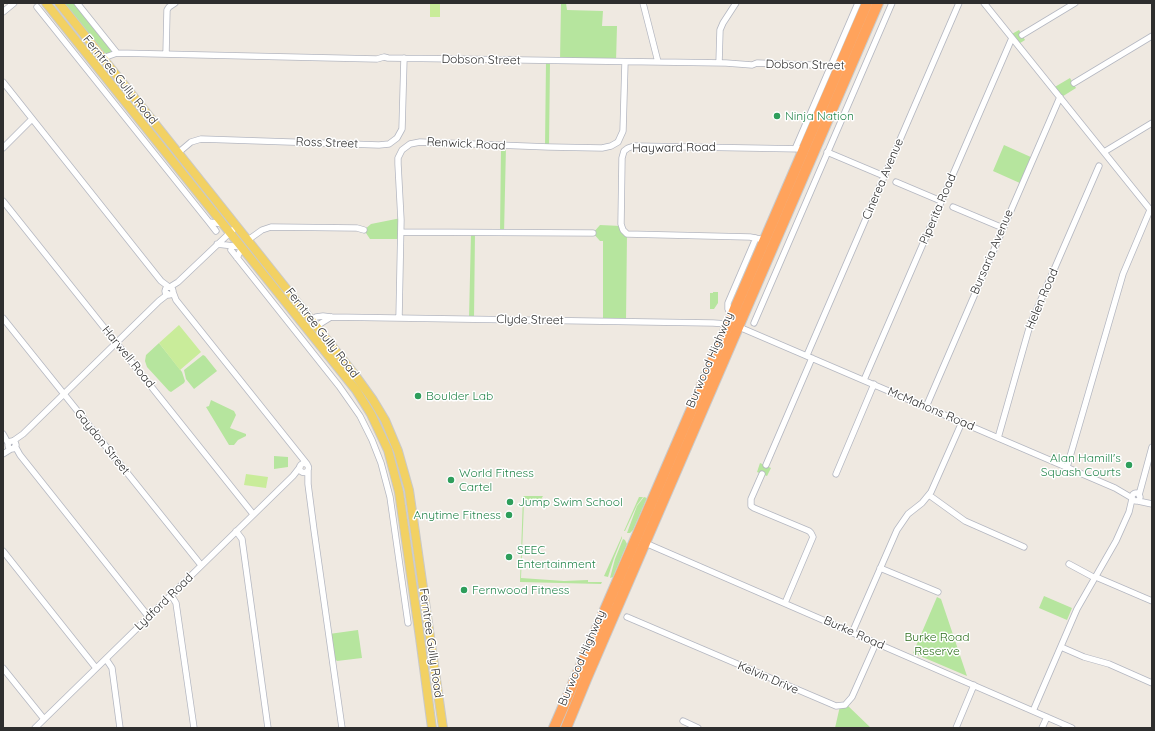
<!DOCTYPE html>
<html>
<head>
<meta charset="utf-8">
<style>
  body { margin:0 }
  #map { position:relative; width:1155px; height:731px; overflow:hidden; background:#efe9e1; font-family:Quicksand,sans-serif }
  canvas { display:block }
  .frame { position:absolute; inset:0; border:4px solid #2e2e2e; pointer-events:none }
</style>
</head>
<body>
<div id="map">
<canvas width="1155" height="731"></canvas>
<div class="frame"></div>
</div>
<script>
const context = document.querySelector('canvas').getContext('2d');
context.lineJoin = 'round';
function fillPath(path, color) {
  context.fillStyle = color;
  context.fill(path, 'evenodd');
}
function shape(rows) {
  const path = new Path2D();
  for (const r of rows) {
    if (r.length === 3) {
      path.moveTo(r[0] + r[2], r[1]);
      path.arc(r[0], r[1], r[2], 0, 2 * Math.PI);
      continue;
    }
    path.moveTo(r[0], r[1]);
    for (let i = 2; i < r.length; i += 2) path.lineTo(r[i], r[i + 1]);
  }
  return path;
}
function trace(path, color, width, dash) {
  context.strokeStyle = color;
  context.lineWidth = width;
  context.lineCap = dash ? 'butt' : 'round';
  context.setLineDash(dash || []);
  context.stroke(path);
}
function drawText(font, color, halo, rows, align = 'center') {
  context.font = font + ' Quicksand,sans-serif';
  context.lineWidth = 3;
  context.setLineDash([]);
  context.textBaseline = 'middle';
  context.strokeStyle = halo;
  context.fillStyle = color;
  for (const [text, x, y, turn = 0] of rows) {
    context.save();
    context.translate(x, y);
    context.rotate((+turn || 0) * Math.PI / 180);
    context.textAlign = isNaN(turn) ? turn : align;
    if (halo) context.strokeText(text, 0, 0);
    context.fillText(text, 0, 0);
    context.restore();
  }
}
fillPath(shape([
  [59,3,77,3,117,53,103,58],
  [561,3,566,3,567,10,603,11,602,26,617,26,616,62,560,61],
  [1019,30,1025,40,1017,45,1010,35],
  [546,61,550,61,549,147,545,147],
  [1070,78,1076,88,1060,98,1053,88],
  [1004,145,1033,158,1022,184,993,171],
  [501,146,506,146,504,234,500,233],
  [401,218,401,239,370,239,364,230,371,224],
  [600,225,621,226,627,234,626,321,603,321,603,241,600,241,593,233],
  [471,233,475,233,474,319,469,319],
  [713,292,718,292,718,303,714,309,710,309,710,293,713,293],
  [159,343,182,372,185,381,184,383,171,392,169,391,147,367,145,361,146,355],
  [203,355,205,356,217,371,194,389,186,379,184,370],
  [211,400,234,411,236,415,230,428,246,434,246,436,238,440,234,445,229,445,206,407,209,406],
  [274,456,288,457,288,467,274,469],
  [760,463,771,468,767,476,757,472],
  [523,496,543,496,540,501,524,502,521,578,564,581,588,580,588,582,602,582,601,584,520,582],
  [639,497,643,497,637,505,625,531,624,531],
  [644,497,647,498,633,530,630,533,627,533,637,506],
  [622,536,622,538,614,558,608,577,604,576],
  [623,539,625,540,627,544,613,577,610,578,615,559],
  [1044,596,1072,608,1067,620,1039,608],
  [937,597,941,599,967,676,913,653],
  [358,630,362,658,337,661,332,656,329,634],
  [846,704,871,728,835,728,840,706]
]), '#b6e59e');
fillPath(shape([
  [430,3,440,3,440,17,430,17],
  [179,325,201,352,180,370,159,343],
  [246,474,268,477,266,488,244,485]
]), '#c9ec9a');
const street = shape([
  [77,3,117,53],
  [643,3,658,62],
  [984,3,1152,212],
  [37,7,209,222,223,224],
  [3,12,14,3],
  [1022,35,1075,3],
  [166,54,167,10,169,7,175,3],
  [103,58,117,53,377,59,384,57,388,58,726,63,752,65,757,63,840,66],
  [719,63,720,30,723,23,736,3],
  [3,82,161,281,169,287],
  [1074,83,1152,36],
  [3,148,32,119],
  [795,149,858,3],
  [827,152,884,176],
  [1104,152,1152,123],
  [178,153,191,142,201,139,379,145,389,144,397,138,402,129,404,58],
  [896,182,941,201],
  [3,201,253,514],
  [953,207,1003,228],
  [209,222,216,231],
  [401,232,593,233],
  [248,240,262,230,271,227,357,228,364,230],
  [765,240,750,237,627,234,623,230,621,224,622,158,624,151,628,148,634,146,804,149],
  [217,244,242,247,237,258],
  [231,250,339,386,360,416,372,440,381,463,390,497,408,623],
  [170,287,178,282,237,226],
  [169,291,4],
  [173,292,176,300,307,464],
  [732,317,728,309,728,303,756,238],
  [3,318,201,565],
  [399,318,401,220,398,164,398,158,402,150,410,144,420,142,549,147,602,148,611,146,618,142,623,131,625,62],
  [311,322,316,317,323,316,331,317,713,323,728,324],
  [754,323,892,3],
  [315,327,331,317],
  [739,327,1115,488,1132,498],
  [807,355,959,3],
  [864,380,1012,38],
  [926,407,1060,97],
  [3,434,8,443],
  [998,438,1030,325,1099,166],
  [12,445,4],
  [13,441,23,434,159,301,168,294],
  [15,446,20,455,148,616],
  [3,454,11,449],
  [304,468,4.5],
  [766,465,812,358],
  [1067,467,1123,274,1150,210],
  [308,470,308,484,314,530,342,728],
  [762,474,751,499,751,506,754,508,809,531,811,533,813,537,785,603],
  [836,474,874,384],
  [1136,497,4],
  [929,495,965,521,1024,547],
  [1139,495,1152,447],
  [1138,501,1152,504],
  [236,531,242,539,268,728],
  [643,542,1072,728],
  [3,551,96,668],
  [1069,564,1095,578],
  [880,568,938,592],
  [1096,577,1152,601],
  [171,595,176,603,194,728],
  [627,617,836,706,845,705,852,697,876,643],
  [852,633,897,530,908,514,922,503,931,492,962,422],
  [1061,647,1084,657,1109,664,1152,683],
  [106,659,112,668,120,728],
  [3,668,44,719],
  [1033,711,1077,609,1116,541,1129,512,1132,499],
  [683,721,698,728],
  [35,728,293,476,300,467],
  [956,728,974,685],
  [1042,728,1047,717]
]);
const primary = shape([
  [46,3,356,390,371,414,388,450,399,492,420,638,432,728],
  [59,3,355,375,373,400,385,420,398,451,409,490,443,728]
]);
const highway = shape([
  [554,728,867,3],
  [566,728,587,677,878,3]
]);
trace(street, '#b4b7c1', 7);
trace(primary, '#c9c9c9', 10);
trace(highway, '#c9c9c9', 12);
trace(street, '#fff', 5.5);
trace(primary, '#f2d163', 8);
trace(highway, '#ffa35c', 10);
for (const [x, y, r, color] of [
  [777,116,4,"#2e9e5b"],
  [418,396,4,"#2e9e5b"],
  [1129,465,4,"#2e9e5b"],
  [451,480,4,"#2e9e5b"],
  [510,502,4,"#2e9e5b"],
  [509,515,4,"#2e9e5b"],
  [509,557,4,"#2e9e5b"],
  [464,590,4,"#2e9e5b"]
]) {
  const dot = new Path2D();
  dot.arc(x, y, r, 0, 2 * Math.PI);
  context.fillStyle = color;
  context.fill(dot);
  trace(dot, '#fff', 1.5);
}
drawText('12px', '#2e2e2e', '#fff', [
  ["Dobson Street",481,60,1],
  ["Dobson Street",805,65,1],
  ["Ferntree Gully Road",120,80,51],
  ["Ross Street",327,143,2],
  ["Renwick Road",466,144,3],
  ["Hayward Road",674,148,-1],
  ["Cinerea Avenue",883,179,-67],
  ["Piperita Road",938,209,-67],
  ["Bursaria Avenue",992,252,-67],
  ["Helen Road",1042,299,-67],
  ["Clyde Street",530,320,1],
  ["Ferntree Gully Road",322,333,52],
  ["Harwell Road",128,357,51],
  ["Burwood Highway",710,360,-67],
  ["McMahons Road",931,409,23],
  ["Gaydon Street",102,442,51],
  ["Lydford Road",164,602,-44],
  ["Burke Road",854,633,24],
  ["Ferntree Gully Road",431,643,82],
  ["Burwood Highway",582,658,-67],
  ["Kelvin Drive",768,678,23]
]);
drawText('12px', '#27864d', '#fff', [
  ["Ninja Nation",785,116],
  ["Boulder Lab",426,396],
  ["Alan Hamill's",1121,458,"right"],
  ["Squash Courts",1121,472,"right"],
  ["World Fitness",459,473],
  ["Cartel",459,487],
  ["Jump Swim School",518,502],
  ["Anytime Fitness",501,515,"right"],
  ["SEEC",517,550],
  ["Entertainment",517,564],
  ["Fernwood Fitness",472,590]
], 'left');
drawText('12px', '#2c6e1b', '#fff', [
  ["Burke Road",937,637],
  ["Reserve",937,651]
]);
</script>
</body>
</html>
